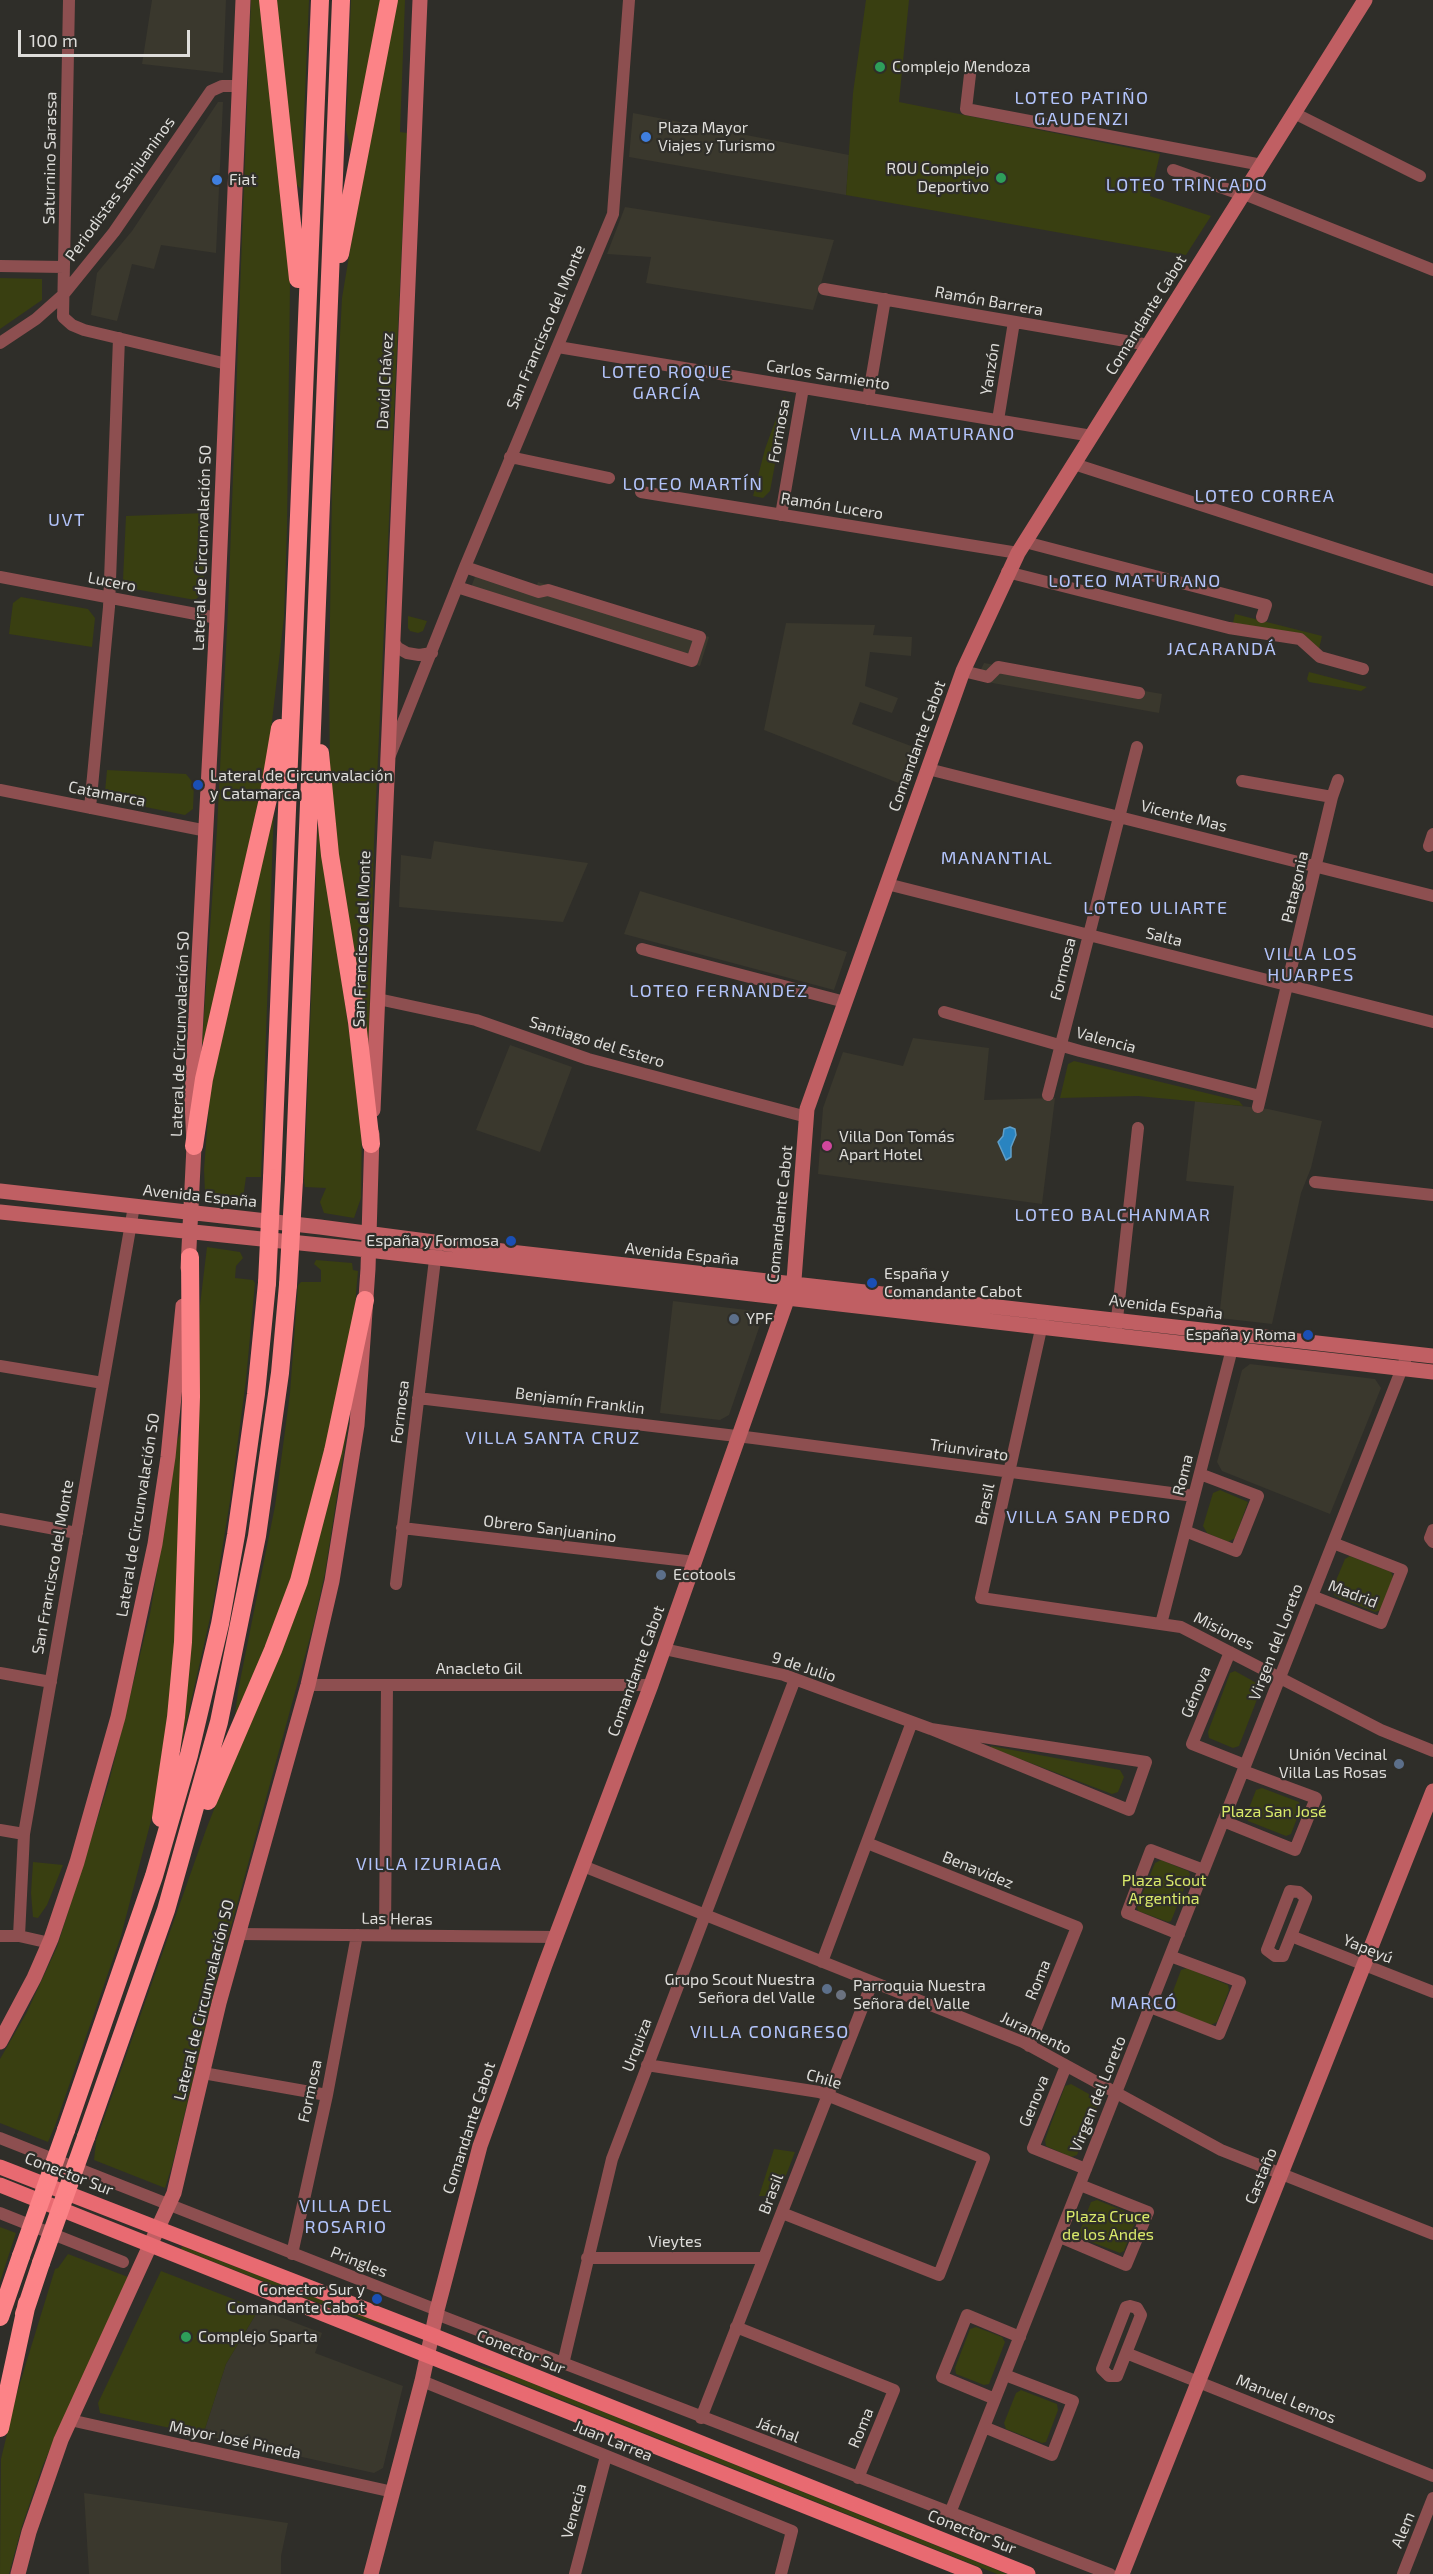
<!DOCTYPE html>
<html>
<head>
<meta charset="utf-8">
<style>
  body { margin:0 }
  #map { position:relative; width:1433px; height:2574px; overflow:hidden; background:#2f2e29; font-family:"Exo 2",sans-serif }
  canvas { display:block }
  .scale { position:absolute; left:18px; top:30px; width:172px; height:27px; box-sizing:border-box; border:3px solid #deddda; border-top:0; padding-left:8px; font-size:18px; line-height:21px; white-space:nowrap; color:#deddda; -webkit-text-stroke:4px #2f2e29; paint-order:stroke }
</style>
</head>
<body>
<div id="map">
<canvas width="1433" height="2574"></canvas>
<div class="scale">100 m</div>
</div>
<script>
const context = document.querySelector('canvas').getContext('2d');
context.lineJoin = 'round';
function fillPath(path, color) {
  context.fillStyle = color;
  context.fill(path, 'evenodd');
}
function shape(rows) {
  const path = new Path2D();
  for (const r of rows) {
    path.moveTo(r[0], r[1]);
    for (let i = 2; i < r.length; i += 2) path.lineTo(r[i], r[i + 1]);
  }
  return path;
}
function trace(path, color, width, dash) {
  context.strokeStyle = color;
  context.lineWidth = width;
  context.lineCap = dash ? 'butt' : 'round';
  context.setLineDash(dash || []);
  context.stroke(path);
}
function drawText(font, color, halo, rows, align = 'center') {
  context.font = font + ' "Exo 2",sans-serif';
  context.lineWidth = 4.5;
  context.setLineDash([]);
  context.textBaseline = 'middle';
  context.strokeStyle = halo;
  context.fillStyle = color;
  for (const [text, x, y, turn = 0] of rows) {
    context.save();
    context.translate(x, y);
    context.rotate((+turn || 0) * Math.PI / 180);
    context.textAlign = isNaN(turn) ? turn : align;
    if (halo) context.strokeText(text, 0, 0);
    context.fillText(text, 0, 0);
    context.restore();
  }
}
fillPath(shape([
  [152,0,226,0,223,73,142,64],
  [218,102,223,102,216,253,161,245,154,269,132,264,117,321,91,315,97,273,132,231],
  [633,113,849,155,846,195,629,157],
  [625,207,834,240,813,310,646,283,651,257,607,254],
  [478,569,536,587,538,582,709,637,700,666,468,595],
  [786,623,875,625,873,635,912,637,911,656,870,652,865,686,898,698,892,713,860,702,852,724,919,749,906,786,764,730],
  [984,663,1162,694,1159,713,976,680],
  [434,841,480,848,588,863,563,922,399,907,401,855,431,859],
  [640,891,847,952,834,990,624,934],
  [913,1038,989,1048,984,1100,1055,1098,1042,1204,818,1174,823,1108,843,1052,903,1066],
  [510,1045,572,1067,540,1152,476,1130],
  [1195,1101,1268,1109,1322,1121,1311,1168,1301,1193,1272,1324,1219,1318,1234,1186,1186,1181],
  [673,1301,755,1311,762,1319,729,1415,720,1420,660,1413],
  [1250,1364,1375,1379,1381,1388,1330,1514,1222,1471,1217,1462,1231,1411,1242,1370],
  [259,2309,322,2333,315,2353,403,2386,383,2468,374,2473,203,2435,226,2364],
  [84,2493,288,2523,281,2556,281,2574,89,2574]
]), '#3a382d');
fillPath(shape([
  [251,0,260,0,290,283,287,529,284,617,268,756,205,1044,202,1043,217,829,228,609],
  [273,0,309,0,301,189,295,183],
  [351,0,384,0,352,154,346,130],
  [397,0,405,0,400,132,407,133,374,843,368,1067,338,861,330,780,329,683,332,487,342,298,361,184],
  [866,0,909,0,899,102,1160,154,1150,196,1211,216,1186,255,846,195,853,93],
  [0,278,42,279,42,300,0,329],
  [784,397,787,400,770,491,763,498,753,496,765,449],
  [206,513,203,593,195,600,129,588,123,580,126,516],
  [21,597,88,609,95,618,92,647,9,634,13,603],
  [1235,614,1322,636,1319,649,1302,634,1233,623],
  [408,616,427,621,423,631,418,633,410,631,408,628],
  [1309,672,1367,687,1361,691,1309,682,1307,679],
  [107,770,186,774,194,784,193,809,185,815,111,800,105,792],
  [274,807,261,1177,246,1177,243,1198,237,1204,214,1202,205,1192,204,1169,210,1092],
  [318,824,362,1118,361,1198,354,1218,324,1213,320,1202,326,1188,305,1187,304,1181],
  [1074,1061,1239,1101,1243,1106,1138,1096,1060,1098,1068,1064],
  [207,1247,240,1252,243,1258,236,1266,235,1278,253,1280,255,1283,246,1380,230,1501,213,1605,180,1750,195,1452,200,1305],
  [316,1260,352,1263,353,1270,358,1271,351,1352,298,1569,234,1723,238,1691,275,1506,290,1393,298,1285,301,1282,321,1282,321,1270,314,1264],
  [349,1419,325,1573,314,1623,221,1963,172,2166,165,2188,94,2160,96,2141,207,1827,243,1737],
  [181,1430,176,1654,154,1809,121,1936,55,2126,48,2142,0,2123,0,2059,27,2012,57,1947,109,1782,150,1614,167,1512,176,1444],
  [1220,1490,1248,1502,1235,1538,1228,1542,1207,1533,1203,1526,1213,1493],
  [1350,1556,1391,1572,1393,1577,1381,1610,1375,1612,1335,1596,1332,1590,1345,1559],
  [1235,1671,1260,1685,1261,1689,1239,1746,1233,1748,1209,1738,1208,1732,1230,1673],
  [991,1746,1120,1770,1124,1777,1118,1792,1112,1794,991,1748],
  [1262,1788,1299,1802,1301,1808,1291,1834,1286,1836,1248,1821,1246,1816,1256,1790],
  [1161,1860,1188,1871,1190,1874,1171,1921,1168,1922,1138,1911,1137,1907,1155,1863],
  [33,1862,63,1865,47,1905,38,1918,33,1917,31,1893],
  [1187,1968,1228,1985,1229,1990,1217,2022,1211,2025,1171,2009,1169,2002,1181,1970],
  [1071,2084,1096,2098,1098,2104,1077,2155,1071,2157,1046,2146,1045,2140,1065,2086],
  [774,2149,795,2152,778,2196,759,2196],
  [1097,2200,1134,2215,1136,2220,1124,2251,1120,2253,1081,2238,1079,2233,1091,2202],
  [0,2227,16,2233,0,2282],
  [182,2246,400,2330,344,2313,181,2249],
  [68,2254,128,2277,43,2465,22,2526,9,2574,0,2574,1,2459,16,2396,55,2269,58,2268],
  [161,2271,259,2309,226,2364,203,2435,100,2413,98,2403],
  [976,2327,1002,2337,1005,2342,989,2384,984,2385,956,2374,955,2368,970,2329],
  [472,2364,509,2374,1007,2574,997,2574],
  [1021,2390,1057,2404,1058,2410,1046,2442,1042,2443,1006,2429,1004,2423,1016,2393]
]), '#393f11');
const water = shape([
  [1010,1127,1015,1129,1016,1135,1011,1147,1011,1157,1006,1160,998,1142,1003,1136,1004,1129,1010,1127]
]);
fillPath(water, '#2a84c0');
trace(water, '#609fc8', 1.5);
trace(shape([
  [69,0,63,317,72,325,84,330,227,364],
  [971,66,966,109,1262,165],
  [1294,113,1420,176],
  [1173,170,1243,195],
  [1244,194,1433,270],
  [0,266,64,267],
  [824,289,1149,345],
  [0,343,36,319,63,295,114,232,211,91,222,86,239,86],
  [558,347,1092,436],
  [868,399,885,299],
  [998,420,1014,322],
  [510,457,609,478],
  [1074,464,1433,580],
  [641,492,1018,553],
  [781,515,803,388],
  [1025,542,1266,605,1262,617],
  [1007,572,1229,628,1300,639,1320,657,1363,669],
  [0,577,217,618],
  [457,587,692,661,700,637,548,590,539,592,465,567],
  [392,640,398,648,407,653,419,655,432,653],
  [963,671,988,677,998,667,1139,693],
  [390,755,465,567,613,214,629,0],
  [928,769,1433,896],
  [1242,781,1332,797],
  [0,790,207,831],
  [90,808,109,607,119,338],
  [1429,846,1433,834],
  [887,884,1433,1022],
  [642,949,845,1002],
  [378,999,476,1020,588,1059,807,1117],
  [944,1012,1080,1051,1260,1096],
  [1048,1095,1137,747],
  [1258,1107,1332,797,1338,780],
  [1315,1182,1433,1195],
  [1043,1320,981,1598,1181,1627,1381,1730,1433,1751],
  [1116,1328,1138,1128],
  [0,1366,103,1383],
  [418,1398,753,1438,1194,1496],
  [0,1519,77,1533],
  [402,1528,695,1562],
  [1433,1530,1430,1538,1433,1542],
  [1185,1531,1236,1551,1258,1496,1200,1474],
  [396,1584,436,1251],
  [1312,1596,1381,1623,1402,1570,1333,1543],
  [1161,1624,1234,1341],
  [664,1649,784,1675,931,1729,1129,1810,1146,1762,931,1729],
  [1230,1652,1192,1744,1245,1765],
  [0,1673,51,1682],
  [308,1685,651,1685],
  [1223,1821,1295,1850,1316,1798,1243,1771],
  [0,1830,24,1834],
  [867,1843,1077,1927,1029,2046],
  [583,1866,1023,2042,1221,2150,1433,2234],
  [1290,1891,1299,1892,1306,1898,1283,1956,1275,1956,1267,1950,1290,1891],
  [238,1934,556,1937],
  [1179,1934,1127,1913,1151,1850,1204,1870],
  [385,1935,387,1685],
  [0,1936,19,1936,50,1943],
  [19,1936,24,1834,134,1206],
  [1291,1936,1433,1992],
  [822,1962,912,1722],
  [1150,2007,1219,2034,1240,1982,1170,1956],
  [647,2065,819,2092,984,2158,939,2275,782,2213],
  [1066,2066,1033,2148,1086,2169],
  [203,2073,327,2095],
  [0,2138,437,2310],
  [0,2213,123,2262],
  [1060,2237,1126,2265,1148,2212,1080,2185],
  [292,2254,327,2095,357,1935],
  [587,2258,764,2258],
  [1130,2306,1137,2308,1141,2315,1117,2376,1109,2376,1102,2369,1126,2307,1130,2306],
  [436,2314,1110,2574],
  [736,2327,894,2390,858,2478],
  [1126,2353,1433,2476],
  [563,2364,612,2159,795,1679],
  [422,2381,792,2531,781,2574],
  [995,2399,942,2377,967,2315,1020,2337],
  [701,2418,872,1983],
  [70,2420,393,2492],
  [984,2427,1052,2455,1073,2401,1005,2375],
  [950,2513,1408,1353],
  [575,2574,606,2456],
  [1403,2574,1433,2498]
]), '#8d4f50', 12);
trace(shape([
  [373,1110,420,0],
  [0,1191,320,1227,510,1252,1433,1356],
  [0,1212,368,1250,1433,1372],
  [188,1268,194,1146,192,1100,194,1053,217,618,243,0],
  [0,2042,34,1978,51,1939,77,1862,118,1717,155,1544,168,1457,183,1306],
  [18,2574,29,2532,61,2440,174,2193,219,2003,308,1685,332,1581,357,1425,368,1269,372,1134],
  [371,2574,422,2381,437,2310,480,2146,545,1965,651,1685,794,1280,807,1109,963,671,1018,553,1365,0],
  [1122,2574,1433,1791]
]), '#c05f63', 15);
trace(shape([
  [0,2167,432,2335,1028,2574],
  [0,2185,975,2574]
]), '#e86a71', 15);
trace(shape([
  [268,0,298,279],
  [340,254,389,0],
  [320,753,330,855,357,1022,371,1144],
  [194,1146,204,1079,268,799,280,728],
  [272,1178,320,0],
  [294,1180,341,0],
  [208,1801,273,1650,299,1581,333,1451,365,1300],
  [161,1818,176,1717,183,1642,191,1397,190,1257],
  [66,2130,154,1876,189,1755,220,1624,236,1535,256,1394,267,1283],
  [86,2137,166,1910,219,1722,257,1536,280,1373,288,1285],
  [24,2314,41,2263],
  [0,2317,21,2256],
  [0,2428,27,2303]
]), '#fc8387', 18);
trace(shape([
  [267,1283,272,1178],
  [288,1285,294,1180],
  [21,2256,66,2130],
  [41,2263,86,2137]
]), '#fc8387', 18);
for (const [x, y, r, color] of [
  [880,67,6,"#2e9e5b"],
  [646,137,6,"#3f7fe0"],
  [1001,178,6,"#2e9e5b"],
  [217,180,6,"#3f7fe0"],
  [198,785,6,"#1a4fb4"],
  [827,1146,6,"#d1479c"],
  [511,1241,6,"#1a4fb4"],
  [872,1283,6,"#1a4fb4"],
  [734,1319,6,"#5c6f8a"],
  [1308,1335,6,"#1a4fb4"],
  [661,1575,6,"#5c6f8a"],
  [1399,1764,6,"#5c6f8a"],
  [827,1989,6,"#5c6f8a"],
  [841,1995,6,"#6b7280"],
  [377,2299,6,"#1a4fb4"],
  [186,2337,6,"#2e9e5b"]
]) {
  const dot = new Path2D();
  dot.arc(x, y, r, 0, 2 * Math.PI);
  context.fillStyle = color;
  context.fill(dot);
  trace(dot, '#2f2e29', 2);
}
drawText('16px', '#deddda', '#2f2e29', [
  ["Complejo Mendoza",892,67],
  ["Plaza Mayor",658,128],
  ["Viajes y Turismo",658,146],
  ["ROU Complejo",989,169,"right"],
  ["Deportivo",989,187,"right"],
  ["Fiat",229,180],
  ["Lateral de Circunvalación",210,776],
  ["y Catamarca",210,794],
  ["Villa Don Tomás",839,1137],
  ["Apart Hotel",839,1155],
  ["España y Formosa",499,1241,"right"],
  ["España y",884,1274],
  ["Comandante Cabot",884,1292],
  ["YPF",746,1319],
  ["España y Roma",1296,1335,"right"],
  ["Ecotools",673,1575],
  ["Unión Vecinal",1387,1755,"right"],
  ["Villa Las Rosas",1387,1773,"right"],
  ["Grupo Scout Nuestra",815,1980,"right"],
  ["Señora del Valle",815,1998,"right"],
  ["Parroquia Nuestra",853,1986],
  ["Señora del Valle",853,2004],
  ["Conector Sur y",365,2290,"right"],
  ["Comandante Cabot",365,2308,"right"],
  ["Complejo Sparta",198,2337]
], 'left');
drawText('16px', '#deddda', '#2f2e29', [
  ["Saturnino Sarassa",50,158,-89],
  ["Periodistas Sanjuaninos",120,189,-54],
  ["Ramón Barrera",989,301,10],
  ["Comandante Cabot",1146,315,-58],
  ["San Francisco del Monte",546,327,-67],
  ["Yanzón",990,369,-81],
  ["Carlos Sarmiento",828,375,9],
  ["David Chávez",385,381,-87],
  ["Formosa",779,431,-80],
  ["Ramón Lucero",832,506,9],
  ["Lateral de Circunvalación SO",202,548,-88],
  ["Lucero",112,582,11],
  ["Comandante Cabot",917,746,-70],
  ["Catamarca",107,794,11],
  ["Vicente Mas",1184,816,14],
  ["Patagonia",1295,887,-77],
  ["Salta",1164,937,14],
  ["San Francisco del Monte",362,939,-88],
  ["Formosa",1063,969,-76],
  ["Lateral de Circunvalación SO",180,1034,-88],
  ["Valencia",1106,1040,15],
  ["Santiago del Estero",597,1042,17],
  ["Avenida España",200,1196,6],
  ["Comandante Cabot",780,1214,-84],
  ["Avenida España",682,1254,6],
  ["Avenida España",1166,1307,7],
  ["Benjamín Franklin",580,1401,7],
  ["Formosa",400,1412,-83],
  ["Triunvirato",969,1450,8],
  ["Roma",1183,1475,-76],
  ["Brasil",985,1504,-78],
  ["Lateral de Circunvalación SO",138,1515,-81],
  ["Obrero Sanjuanino",550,1529,7],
  ["San Francisco del Monte",53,1567,-80],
  ["Madrid",1353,1594,21],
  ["Misiones",1224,1631,27],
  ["Virgen del Loreto",1276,1642,-69],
  ["9 de Julio",804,1667,18],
  ["Anacleto Gil",479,1669],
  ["Comandante Cabot",636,1671,-70],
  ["Génova",1196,1692,-68],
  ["Benavidez",978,1870,22],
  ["Las Heras",397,1919,1],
  ["Yapeyú",1368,1949,22],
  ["Roma",1038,1980,-68],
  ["Lateral de Circunvalación SO",204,2000,-76],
  ["Juramento",1036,2033,26],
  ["Urquiza",637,2045,-69],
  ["Chile",824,2079,16],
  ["Formosa",310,2091,-78],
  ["Virgen del Loreto",1098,2094,-68],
  ["Genova",1034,2101,-68],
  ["Comandante Cabot",469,2128,-72],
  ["Conector Sur",69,2174,21],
  ["Castaño",1261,2176,-68],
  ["Brasil",771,2194,-69],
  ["Vieytes",675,2242],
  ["Pringles",359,2262,21],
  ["Conector Sur",521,2352,22],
  ["Manuel Lemos",1286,2399,22],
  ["Roma",861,2428,-68],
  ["Jáchal",778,2430,21],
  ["Mayor José Pineda",235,2440,12],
  ["Juan Larrea",613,2441,22],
  ["Venecia",574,2511,-75],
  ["Alem",1403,2530,-68],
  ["Conector Sur",972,2532,22]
]);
drawText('16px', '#daea6a', '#2f2e29', [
  ["Plaza San José",1274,1812],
  ["Plaza Scout",1164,1881],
  ["Argentina",1164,1899],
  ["Plaza Cruce",1108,2217],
  ["de los Andes",1108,2235]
]);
context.letterSpacing = '1.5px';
drawText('18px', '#b3c4fb', '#2f2e29', [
  ["LOTEO PATIÑO",1082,98],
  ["GAUDENZI",1082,119],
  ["LOTEO TRINCADO",1187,185],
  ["LOTEO ROQUE",667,372],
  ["GARCÍA",667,393],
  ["VILLA MATURANO",933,434],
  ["LOTEO MARTÍN",693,484],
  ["LOTEO CORREA",1265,496],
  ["UVT",67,520],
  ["LOTEO MATURANO",1135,581],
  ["JACARANDÁ",1222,649],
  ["MANANTIAL",997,858],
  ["LOTEO ULIARTE",1156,908],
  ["VILLA LOS",1311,954],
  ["HUARPES",1311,975],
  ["LOTEO FERNANDEZ",719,991],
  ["LOTEO BALCHANMAR",1113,1215],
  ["VILLA SANTA CRUZ",553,1438],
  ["VILLA SAN PEDRO",1089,1517],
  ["VILLA IZURIAGA",429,1864],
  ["MARCÓ",1144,2003],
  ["VILLA CONGRESO",770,2032],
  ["VILLA DEL",346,2206],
  ["ROSARIO",346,2227]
]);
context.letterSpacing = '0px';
</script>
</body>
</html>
